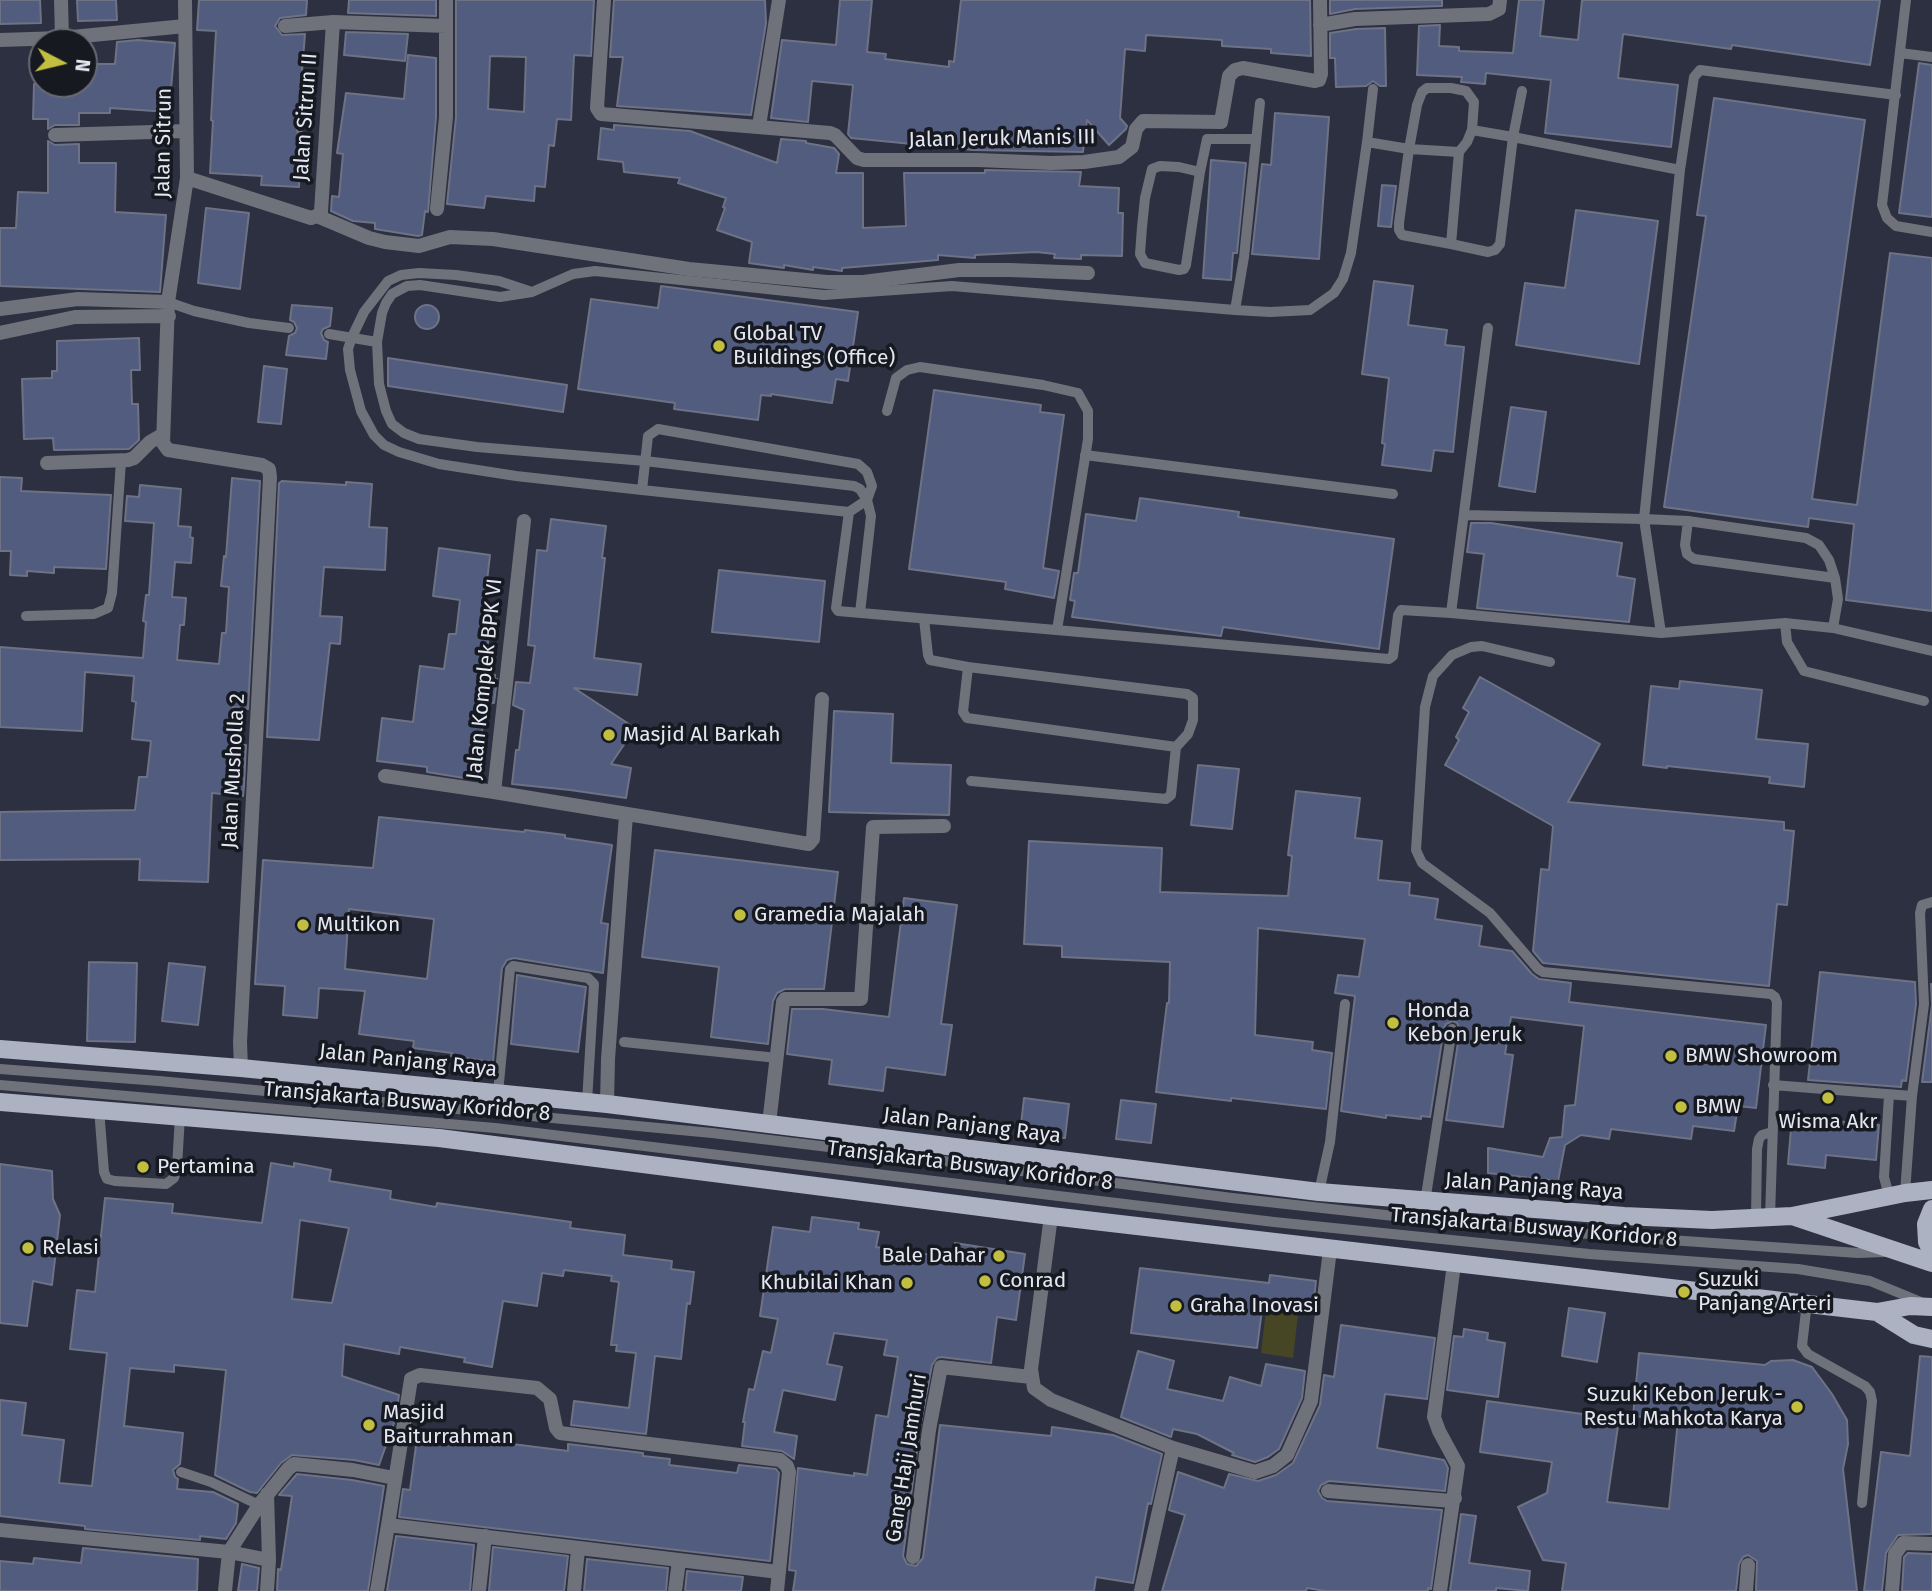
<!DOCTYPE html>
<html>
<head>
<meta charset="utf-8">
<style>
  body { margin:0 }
  #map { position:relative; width:1932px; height:1591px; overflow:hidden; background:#2c3040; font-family:"Fira Sans",sans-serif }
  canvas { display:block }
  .north { position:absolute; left:28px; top:28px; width:70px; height:70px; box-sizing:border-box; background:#161920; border:2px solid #686b74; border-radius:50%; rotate:97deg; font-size:19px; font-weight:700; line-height:28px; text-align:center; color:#e4e7f1 }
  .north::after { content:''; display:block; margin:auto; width:24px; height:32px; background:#c1be40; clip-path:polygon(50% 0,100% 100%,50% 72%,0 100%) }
</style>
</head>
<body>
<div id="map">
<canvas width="1932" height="1591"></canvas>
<div class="north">N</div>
</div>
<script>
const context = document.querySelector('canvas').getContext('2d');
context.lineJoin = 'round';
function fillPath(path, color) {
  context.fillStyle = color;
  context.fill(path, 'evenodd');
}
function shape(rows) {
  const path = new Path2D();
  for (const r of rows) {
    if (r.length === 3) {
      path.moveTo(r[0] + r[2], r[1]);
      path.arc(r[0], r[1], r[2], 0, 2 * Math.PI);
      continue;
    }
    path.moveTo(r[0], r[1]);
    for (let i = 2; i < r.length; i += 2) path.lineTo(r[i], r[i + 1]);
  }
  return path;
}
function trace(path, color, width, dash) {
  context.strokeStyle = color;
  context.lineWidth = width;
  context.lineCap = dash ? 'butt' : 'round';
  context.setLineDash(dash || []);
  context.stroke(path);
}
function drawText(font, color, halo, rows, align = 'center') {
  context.font = font + ' "Fira Sans",sans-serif';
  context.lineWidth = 7;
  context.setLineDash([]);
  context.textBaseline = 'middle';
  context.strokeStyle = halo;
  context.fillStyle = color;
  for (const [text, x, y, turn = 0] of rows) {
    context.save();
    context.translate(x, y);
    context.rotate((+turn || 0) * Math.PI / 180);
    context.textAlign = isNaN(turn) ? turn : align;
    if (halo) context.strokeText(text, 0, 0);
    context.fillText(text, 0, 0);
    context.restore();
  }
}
fillPath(shape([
  [1267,1302,1299,1306,1293,1358,1261,1353]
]), '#474624');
const building = shape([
  [0,0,40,0,41,23,0,24,0,0],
  [77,0,116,0,117,20,78,21,77,0],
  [199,0,307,0,306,15,280,18,275,26,282,35,305,34,297,132,302,132,299,187,261,185,262,176,210,173,213,121,211,120,216,31,197,30,199,0],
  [349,0,436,0,436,16,348,13,349,0],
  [456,0,594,0,591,56,574,55,571,120,557,119,554,146,549,145,545,187,535,186,534,201,486,196,484,208,447,204,456,117,456,0],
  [490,56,526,57,524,112,488,109,490,56],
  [614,0,765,0,766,23,751,115,617,106,623,57,610,57,614,0],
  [840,0,872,0,867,52,886,54,885,59,949,67,949,61,954,62,961,0,1310,0,1311,56,1271,53,1271,49,1222,46,1222,40,1146,35,1145,51,1125,49,1120,118,1127,126,1126,129,1109,145,1087,120,1083,152,973,150,851,138,848,134,853,85,812,81,808,122,771,118,782,40,836,45,840,0],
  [1330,0,1442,0,1442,6,1355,9,1330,14,1330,0],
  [1519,0,1544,0,1540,36,1578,40,1582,0,1880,0,1870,65,1732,45,1731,49,1623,34,1618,78,1678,85,1671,147,1545,133,1551,80,1486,73,1485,84,1461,82,1462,77,1417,75,1419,26,1440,25,1439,46,1459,47,1459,51,1513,53,1519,0],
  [1385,28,1386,86,1380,86,1373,81,1366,86,1336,87,1335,58,1330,58,1330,33,1356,29,1385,28],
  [346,32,408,34,405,61,344,55,346,32],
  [138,40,175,43,169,112,110,108,110,113,79,113,79,125,55,125,48,129,48,119,33,119,34,84,84,84,84,64,115,64,117,42,138,40],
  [408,55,436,58,436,117,428,212,425,211,422,235,418,236,375,229,375,223,353,221,331,211,332,196,339,197,343,154,337,153,346,93,404,99,408,55],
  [1919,63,1932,65,1932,217,1899,213,1919,63],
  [1714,98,1865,120,1812,499,1857,505,1890,253,1932,258,1932,611,1846,600,1854,524,1809,518,1808,527,1664,507,1706,216,1697,215,1714,98],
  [1275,113,1329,117,1319,259,1252,254,1262,164,1271,165,1275,113],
  [614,125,690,131,777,163,781,139,806,141,806,143,834,148,839,154,836,173,863,173,863,228,906,226,904,173,985,173,985,170,1081,172,1079,186,1119,188,1118,213,1123,213,1122,256,1081,255,1081,259,1054,258,1055,254,1036,252,975,255,975,258,938,255,938,260,842,268,842,271,813,267,813,270,784,265,784,268,749,263,752,242,717,230,725,208,723,207,726,198,678,183,680,178,624,172,623,162,598,159,601,128,614,130,614,125],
  [48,141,55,145,79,144,79,163,116,163,115,212,166,215,160,292,0,286,0,228,16,228,18,192,48,193,48,141],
  [1211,160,1246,163,1237,253,1233,253,1231,280,1203,278,1211,160],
  [1382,185,1396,186,1391,227,1378,226,1382,185],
  [206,208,249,213,240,289,198,283,206,208],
  [1576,210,1658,221,1639,364,1516,345,1525,283,1565,288,1576,210],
  [1374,281,1413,286,1408,325,1447,330,1445,345,1464,347,1453,452,1434,450,1431,471,1382,465,1385,444,1382,443,1389,378,1362,374,1374,281],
  [661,286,858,312,848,381,836,379,832,403,771,394,771,396,761,395,758,420,674,409,675,403,578,389,591,299,658,308,661,286],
  [292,305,332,308,330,326,323,329,321,333,324,340,328,342,326,359,286,355,289,336,295,333,297,328,294,322,290,320,292,305],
  [427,317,12],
  [139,338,140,370,131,370,132,404,138,404,139,440,129,449,54,450,53,438,24,439,22,379,52,378,52,371,57,371,57,341,139,338],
  [388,358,567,385,563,412,388,386,388,358],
  [264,366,287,369,281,424,258,422,264,366],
  [934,390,1041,405,1040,412,1064,415,1043,568,1059,571,1054,598,1005,589,1006,582,909,569,934,390],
  [1511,407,1546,412,1535,492,1499,486,1511,407],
  [0,477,22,478,21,491,111,495,106,569,54,567,54,573,27,571,27,576,10,575,11,551,0,551,0,477],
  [232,478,260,481,248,709,233,707,231,744,246,745,244,786,243,796,212,793,208,882,139,880,140,859,0,860,0,812,135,810,139,777,147,777,151,741,132,739,136,702,132,701,134,676,85,672,82,731,0,727,0,647,143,658,146,622,143,621,146,595,149,595,154,523,125,521,127,496,139,497,140,485,181,489,178,526,191,527,190,537,193,538,191,563,175,562,172,597,186,598,184,625,180,625,177,660,219,664,222,633,226,633,229,587,221,586,224,556,226,557,232,478],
  [282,481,346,485,346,482,372,484,369,527,387,528,385,570,324,567,320,616,342,617,340,644,330,643,319,740,267,737,279,483,282,481],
  [1140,498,1239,512,1238,517,1394,539,1379,649,1223,627,1221,636,1072,617,1075,601,1070,600,1074,573,1078,573,1086,514,1136,521,1140,498],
  [551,519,606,526,602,558,605,558,594,658,641,664,637,695,574,688,635,728,611,764,631,768,626,798,570,790,512,784,516,750,519,750,524,710,513,705,516,682,530,683,535,646,528,645,537,550,547,551,551,519],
  [1471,523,1491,523,1622,543,1617,576,1635,579,1629,622,1477,608,1484,554,1467,552,1471,523],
  [439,548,490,555,482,625,490,626,484,674,495,675,495,679,497,679,494,703,486,702,477,769,472,768,470,779,427,772,427,767,377,761,382,718,413,722,420,666,444,669,449,634,456,634,460,600,433,596,439,548],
  [719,570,825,581,819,642,712,632,719,570],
  [1480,677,1600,744,1568,802,1784,822,1784,830,1794,831,1787,905,1777,904,1769,986,1543,963,1533,951,1541,869,1549,870,1553,826,1445,765,1459,740,1456,737,1469,712,1463,708,1480,677],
  [1680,681,1762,690,1756,739,1808,744,1804,787,1769,783,1770,777,1667,766,1667,768,1643,765,1651,686,1679,689,1680,681],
  [834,711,893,714,891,763,951,765,949,815,829,812,834,711],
  [1198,765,1239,769,1232,829,1191,825,1198,765],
  [1296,791,1360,798,1355,838,1382,841,1378,880,1410,883,1409,895,1438,899,1435,919,1482,926,1479,946,1512,951,1532,974,1539,979,1571,983,1569,1002,1766,1025,1756,1108,1738,1106,1734,1131,1693,1126,1691,1139,1611,1129,1609,1139,1581,1135,1565,1145,1558,1181,1488,1173,1488,1148,1543,1157,1550,1138,1562,1137,1565,1106,1575,1105,1584,1026,1511,1017,1505,1054,1513,1055,1503,1127,1446,1120,1460,1030,1457,1023,1453,1021,1446,1024,1444,1028,1430,1117,1421,1116,1421,1119,1386,1115,1386,1118,1341,1111,1355,996,1335,993,1338,975,1359,977,1365,939,1258,928,1255,1035,1313,1042,1312,1050,1332,1053,1326,1109,1231,1098,1231,1101,1156,1092,1167,1003,1169,1003,1170,962,1062,957,1062,946,1024,944,1029,841,1162,848,1160,892,1288,896,1292,856,1288,855,1296,791],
  [379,817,524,832,525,830,565,835,565,838,612,845,601,923,608,924,603,973,514,958,507,960,502,968,493,1062,451,1056,452,1053,413,1048,414,1041,359,1034,365,991,319,988,317,1018,283,1015,285,986,255,984,263,860,373,868,379,817],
  [349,909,434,919,427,979,345,969,349,909],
  [655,850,838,872,824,989,785,989,777,993,773,1001,768,1044,711,1037,719,967,642,957,655,850],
  [904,898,957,905,941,1024,952,1025,945,1075,886,1067,883,1091,829,1084,832,1060,787,1054,792,1009,823,1009,889,1017,904,898],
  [89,962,137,963,135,1042,87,1041,89,962],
  [169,963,205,967,198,1025,162,1021,169,963],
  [1820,972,1915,982,1916,1004,1906,1081,1902,1080,1901,1087,1808,1080,1820,972],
  [517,975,586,987,578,1052,511,1044,517,975],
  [1931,984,1932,984,1932,1082,1922,1082,1932,1005,1931,984],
  [1024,1098,1069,1104,1065,1138,1020,1133,1024,1098],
  [1121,1100,1156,1104,1151,1143,1116,1139,1121,1100],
  [1792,1117,1879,1125,1876,1160,1826,1155,1825,1168,1788,1164,1792,1117],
  [271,1163,294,1167,294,1163,331,1170,329,1181,391,1191,390,1199,436,1207,437,1203,571,1222,570,1228,625,1235,623,1255,672,1261,671,1269,694,1272,690,1304,687,1303,681,1359,655,1356,646,1434,571,1425,574,1401,629,1408,636,1353,616,1351,617,1345,611,1345,619,1282,611,1281,612,1276,564,1270,563,1276,542,1273,537,1306,503,1301,492,1367,464,1362,465,1358,400,1347,399,1354,344,1344,342,1376,399,1395,395,1420,379,1465,354,1460,292,1455,281,1463,257,1493,250,1492,215,1475,226,1370,174,1365,174,1372,130,1368,124,1426,183,1433,180,1464,173,1470,175,1477,178,1479,177,1489,213,1492,238,1504,236,1523,226,1539,200,1536,200,1540,85,1529,85,1526,0,1516,0,1400,26,1403,22,1435,64,1440,59,1483,92,1486,107,1353,70,1349,77,1290,95,1292,105,1198,173,1204,172,1213,262,1223,271,1163],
  [300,1220,349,1228,332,1303,292,1299,300,1220],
  [0,1164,52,1171,53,1199,60,1215,52,1285,33,1281,27,1326,0,1323,0,1164],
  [812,1217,859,1223,858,1229,879,1232,876,1247,953,1258,955,1243,1025,1254,1016,1320,997,1317,991,1363,941,1357,937,1358,932,1365,920,1428,903,1556,907,1564,916,1566,923,1558,940,1425,1051,1436,1052,1427,1113,1435,1162,1454,1151,1504,1148,1503,1133,1583,1096,1577,1094,1591,793,1591,796,1571,789,1570,798,1468,854,1476,854,1473,867,1475,876,1415,888,1417,898,1357,884,1355,887,1340,834,1333,827,1364,842,1367,835,1400,783,1390,774,1432,797,1436,794,1459,782,1451,742,1446,745,1422,743,1422,749,1389,754,1390,763,1351,771,1353,778,1319,760,1316,773,1227,810,1232,812,1217],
  [1140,1268,1269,1283,1270,1275,1316,1281,1313,1308,1263,1302,1257,1348,1131,1333,1140,1268],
  [1569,1308,1605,1313,1597,1362,1562,1356,1569,1308],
  [1341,1325,1435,1338,1427,1399,1385,1394,1377,1448,1444,1460,1448,1468,1445,1491,1329,1481,1321,1485,1318,1491,1322,1498,1327,1501,1442,1510,1431,1589,1428,1588,1428,1591,1325,1591,1307,1588,1306,1591,1162,1591,1185,1515,1169,1510,1178,1472,1224,1488,1229,1474,1258,1481,1276,1475,1293,1463,1320,1405,1324,1375,1334,1377,1341,1325],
  [1464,1329,1488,1333,1487,1340,1505,1343,1498,1397,1447,1390,1454,1336,1463,1337,1464,1329],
  [1138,1351,1174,1361,1167,1389,1223,1401,1230,1377,1261,1386,1266,1364,1305,1371,1302,1398,1279,1449,1268,1457,1255,1462,1232,1455,1234,1453,1197,1434,1173,1429,1171,1437,1121,1417,1138,1351],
  [1639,1353,1765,1365,1771,1361,1793,1360,1812,1367,1832,1394,1847,1420,1848,1444,1843,1469,1857,1591,1756,1591,1757,1561,1748,1555,1743,1557,1739,1564,1736,1591,1562,1591,1566,1563,1543,1560,1518,1507,1547,1493,1552,1462,1480,1452,1487,1401,1619,1419,1607,1502,1669,1509,1678,1420,1633,1416,1639,1353],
  [1920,1356,1932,1357,1932,1534,1898,1535,1886,1553,1882,1591,1864,1591,1881,1452,1910,1456,1920,1356],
  [474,1430,505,1434,504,1443,568,1451,568,1444,643,1453,643,1456,670,1459,669,1465,737,1473,739,1465,776,1469,779,1473,770,1561,399,1517,403,1489,410,1490,418,1431,473,1439,474,1430],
  [297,1474,352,1480,384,1486,368,1591,277,1591,278,1569,281,1570,292,1496,279,1495,297,1474],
  [1461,1514,1476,1516,1469,1563,1530,1571,1528,1591,1496,1588,1496,1591,1450,1591,1461,1514],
  [396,1536,474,1545,470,1591,387,1591,396,1536],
  [493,1547,568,1556,564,1591,489,1591,493,1547],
  [83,1548,198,1559,197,1591,0,1591,0,1561,33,1564,34,1558,81,1563,83,1548],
  [1908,1553,1932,1554,1932,1591,1902,1591,1904,1557,1908,1553],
  [587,1559,668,1568,666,1591,584,1591,587,1559],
  [242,1564,259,1568,257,1591,238,1591,242,1564],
  [687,1571,743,1577,741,1591,685,1591,687,1571]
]);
fillPath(building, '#525c7f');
trace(building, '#6d7285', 2);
trace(shape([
  [1906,0,1882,205,1887,218,1896,226,1932,232],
  [1900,53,1932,57],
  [1522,91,1513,137,1680,170],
  [1367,142,1373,89],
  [1459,152,1409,149,1417,105,1422,92,1427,88,1451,88,1466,91,1474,102,1472,130],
  [1200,172,1179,167,1160,166,1152,169,1145,198,1142,227,1140,254,1145,263,1179,270,1184,269,1186,265,1200,172,1207,139,1256,139],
  [529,291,499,281,456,275,419,273,401,275,388,281,364,312,352,337,348,349,350,370,361,411,374,435,384,445,399,452,439,464,516,476,642,490,849,512,867,500,872,486,867,472,858,464,658,429,648,436,642,490],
  [168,302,194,311,249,323,289,328],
  [1235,310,1270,312,1310,310,1334,293,1343,279,1351,253,1367,142,1409,149,1399,223,1399,230,1402,235,1451,244,1459,152,1467,142,1472,130,1513,137,1500,244,1495,250,1488,252,1451,244],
  [329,334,377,342],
  [887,411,896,378,907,370,920,367,1043,385,1078,393,1088,411,1088,439,1057,630],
  [1085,455,1393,494],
  [849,512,836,608,838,611,1389,659,1393,656,1398,615,1401,610,1451,613,1488,328],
  [1464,515,1644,519,1661,633,1785,623,1833,628,1932,651],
  [1688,521,1685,545,1687,554,1694,559,1835,578],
  [860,613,871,516,867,500,860,489,854,486,645,461,477,447,419,439,404,433,392,424,386,411,379,384,377,342,382,313,386,303,392,294,407,286,420,285,500,297,532,292,573,274,595,271,824,295,952,286,1235,310,1244,257,1260,103],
  [1451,613,1661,633],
  [26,616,94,614,108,608,112,593,121,461],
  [924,619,928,655,930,660,968,667,963,712,967,718,1176,747,1171,795,1166,799,971,781],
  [1785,623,1787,642,1804,671,1924,701],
  [1833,628,1838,599,1835,578,1829,560,1819,545,1806,538,1688,521,1644,519,1680,170,1694,77,1700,70,1896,95],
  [1550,662,1482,646,1471,647,1452,655,1433,676,1425,707,1416,850,1422,863,1490,913,1538,969,1543,972,1771,994,1775,997,1777,1002,1770,1217],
  [968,667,1187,694,1193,698,1193,720,1188,734,1176,747],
  [624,1042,777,1058],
  [0,1069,159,1081,712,1133,912,1157,1232,1198,1421,1219,1612,1236,1858,1253,1885,1252],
  [0,1085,495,1128,1274,1222,1589,1254,1798,1269,1870,1281,1921,1302],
  [1773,1085,1912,1096],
  [498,1093,510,969,513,966,588,978,594,984,587,1102],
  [1889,1095,1884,1177,1889,1196],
  [99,1109,104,1172,107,1179,115,1181,166,1184,174,1178,177,1167,180,1116],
  [1319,1192,1330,1142,1345,1004],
  [1905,1193,1912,1096,1924,1004,1920,913,1922,905,1932,902],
  [1425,1202,1452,1029],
  [1756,1218,1757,1149,1759,1139,1762,1135,1772,1132],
  [1807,1302,1802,1346,1808,1354,1865,1386,1870,1392,1872,1401,1862,1503],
  [181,1472,211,1482,259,1505]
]), '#6f727a', 10);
trace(shape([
  [61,0,62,38],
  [185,0,187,178,168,302,163,443,168,450,262,465,269,469,270,477,240,1042,241,1068],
  [604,0,597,108,601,114,830,133,835,135,857,158,864,160,978,160,1051,163,1084,162,1119,157,1132,147,1136,129,1143,121,1221,122,1229,76,1235,70,1243,68,1315,81,1319,80,1321,74,1320,0],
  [1320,25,1355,19,1489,14,1499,9,1500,0],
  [285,26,333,22],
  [0,40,62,38,185,26],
  [759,126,779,0],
  [55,135,186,131],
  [187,178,311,218,317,216,321,212,333,22,446,26,446,0],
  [437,209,446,117,446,26],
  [317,216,369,238,385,242,419,246,450,237,493,239,689,269,827,282,863,282,959,270,1010,270,1088,273],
  [0,309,78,299,168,302],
  [0,333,75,317,169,316],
  [47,463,128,460,134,458,150,442,162,435],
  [524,521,494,792,809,844,813,839,822,699],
  [385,776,494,792],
  [607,1104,608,1059,626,815],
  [769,1124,783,1002,785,999,861,999,873,827,944,826],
  [1051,1216,1031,1369,1034,1388,1051,1400,1173,1448,1255,1472,1273,1466,1287,1455,1311,1401,1330,1250],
  [1328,1491,1452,1501,1455,1498],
  [267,1494,269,1560],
  [0,1530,229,1552,259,1505,288,1469,294,1464,353,1470,394,1478],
  [913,1557,929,1430,941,1367,1031,1377],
  [225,1591,229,1552,269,1560,267,1591],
  [377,1591,388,1525],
  [479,1591,485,1536],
  [574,1591,578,1549],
  [675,1591,679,1561],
  [777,1591,789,1472,787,1466,780,1460,560,1433,556,1428,550,1399,537,1388,420,1375,411,1379,388,1525,779,1572],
  [1141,1591,1173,1448],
  [1440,1591,1458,1466,1439,1431,1434,1417,1454,1264],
  [1746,1591,1748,1565],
  [1892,1591,1895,1554,1903,1543,1932,1544]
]), '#6f727a', 14);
trace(shape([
  [0,1049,241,1068,607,1104,1319,1192,1624,1216,1712,1220,1792,1216,1932,1263],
  [0,1102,439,1138,1051,1216,1877,1312,1910,1306,1932,1307],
  [1932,1209,1926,1224,1927,1242,1932,1252],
  [1792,1216,1905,1193,1932,1190],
  [1877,1312,1914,1335,1932,1339]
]), '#adb2c3', 18);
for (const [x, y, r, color] of [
  [719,346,7,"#c1be40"],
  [609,735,7,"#c1be40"],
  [740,915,7,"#c1be40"],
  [303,925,7,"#c1be40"],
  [1393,1023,7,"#c1be40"],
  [1671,1056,7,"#c1be40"],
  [1828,1098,7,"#c1be40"],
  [1681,1107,7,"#c1be40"],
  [143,1167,7,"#c1be40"],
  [28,1248,7,"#c1be40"],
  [999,1256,7,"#c1be40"],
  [985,1281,7,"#c1be40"],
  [907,1283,7,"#c1be40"],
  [1684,1292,7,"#c1be40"],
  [1176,1306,7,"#c1be40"],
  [1797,1407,7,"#c1be40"],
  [369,1425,7,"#c1be40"]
]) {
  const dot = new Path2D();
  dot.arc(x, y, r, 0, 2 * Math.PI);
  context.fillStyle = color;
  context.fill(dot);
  trace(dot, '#161920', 2.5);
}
drawText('21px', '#e4e7f1', '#161920', [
  ["Jalan Sitrun II",306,117,-86],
  ["Jalan Jeruk Manis III",1002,139,-1],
  ["Jalan Sitrun",164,143,-89],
  ["Jalan Komplek BPK VI",485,679,-84],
  ["Jalan Musholla 2",234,771,-87],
  ["Jalan Panjang Raya",408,1061,6],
  ["Transjakarta Busway Koridor 8",407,1102,5],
  ["Jalan Panjang Raya",972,1126,7],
  ["Transjakarta Busway Koridor 8",970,1166,7],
  ["Jalan Panjang Raya",1534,1187,4],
  ["Transjakarta Busway Koridor 8",1534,1228,5],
  ["Gang Haji Jamhuri",907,1458,-81]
]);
drawText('21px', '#e4e7f1', '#161920', [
  ["Global TV",733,334],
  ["Buildings (Office)",733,358],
  ["Masjid Al Barkah",623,735],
  ["Gramedia Majalah",754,915],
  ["Multikon",317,925],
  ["Honda",1407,1011],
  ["Kebon Jeruk",1407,1035],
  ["BMW Showroom",1685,1056],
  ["BMW",1695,1107],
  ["Wisma Akr",1828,1122,"center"],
  ["Pertamina",157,1167],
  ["Relasi",42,1248],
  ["Bale Dahar",985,1256,"right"],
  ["Suzuki",1698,1280],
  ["Panjang Arteri",1698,1304],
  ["Conrad",999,1281],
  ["Khubilai Khan",893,1283,"right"],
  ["Graha Inovasi",1190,1306],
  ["Suzuki Kebon Jeruk -",1783,1395,"right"],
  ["Restu Mahkota Karya",1783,1419,"right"],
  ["Masjid",383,1413],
  ["Baiturrahman",383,1437]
], 'left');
</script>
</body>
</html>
